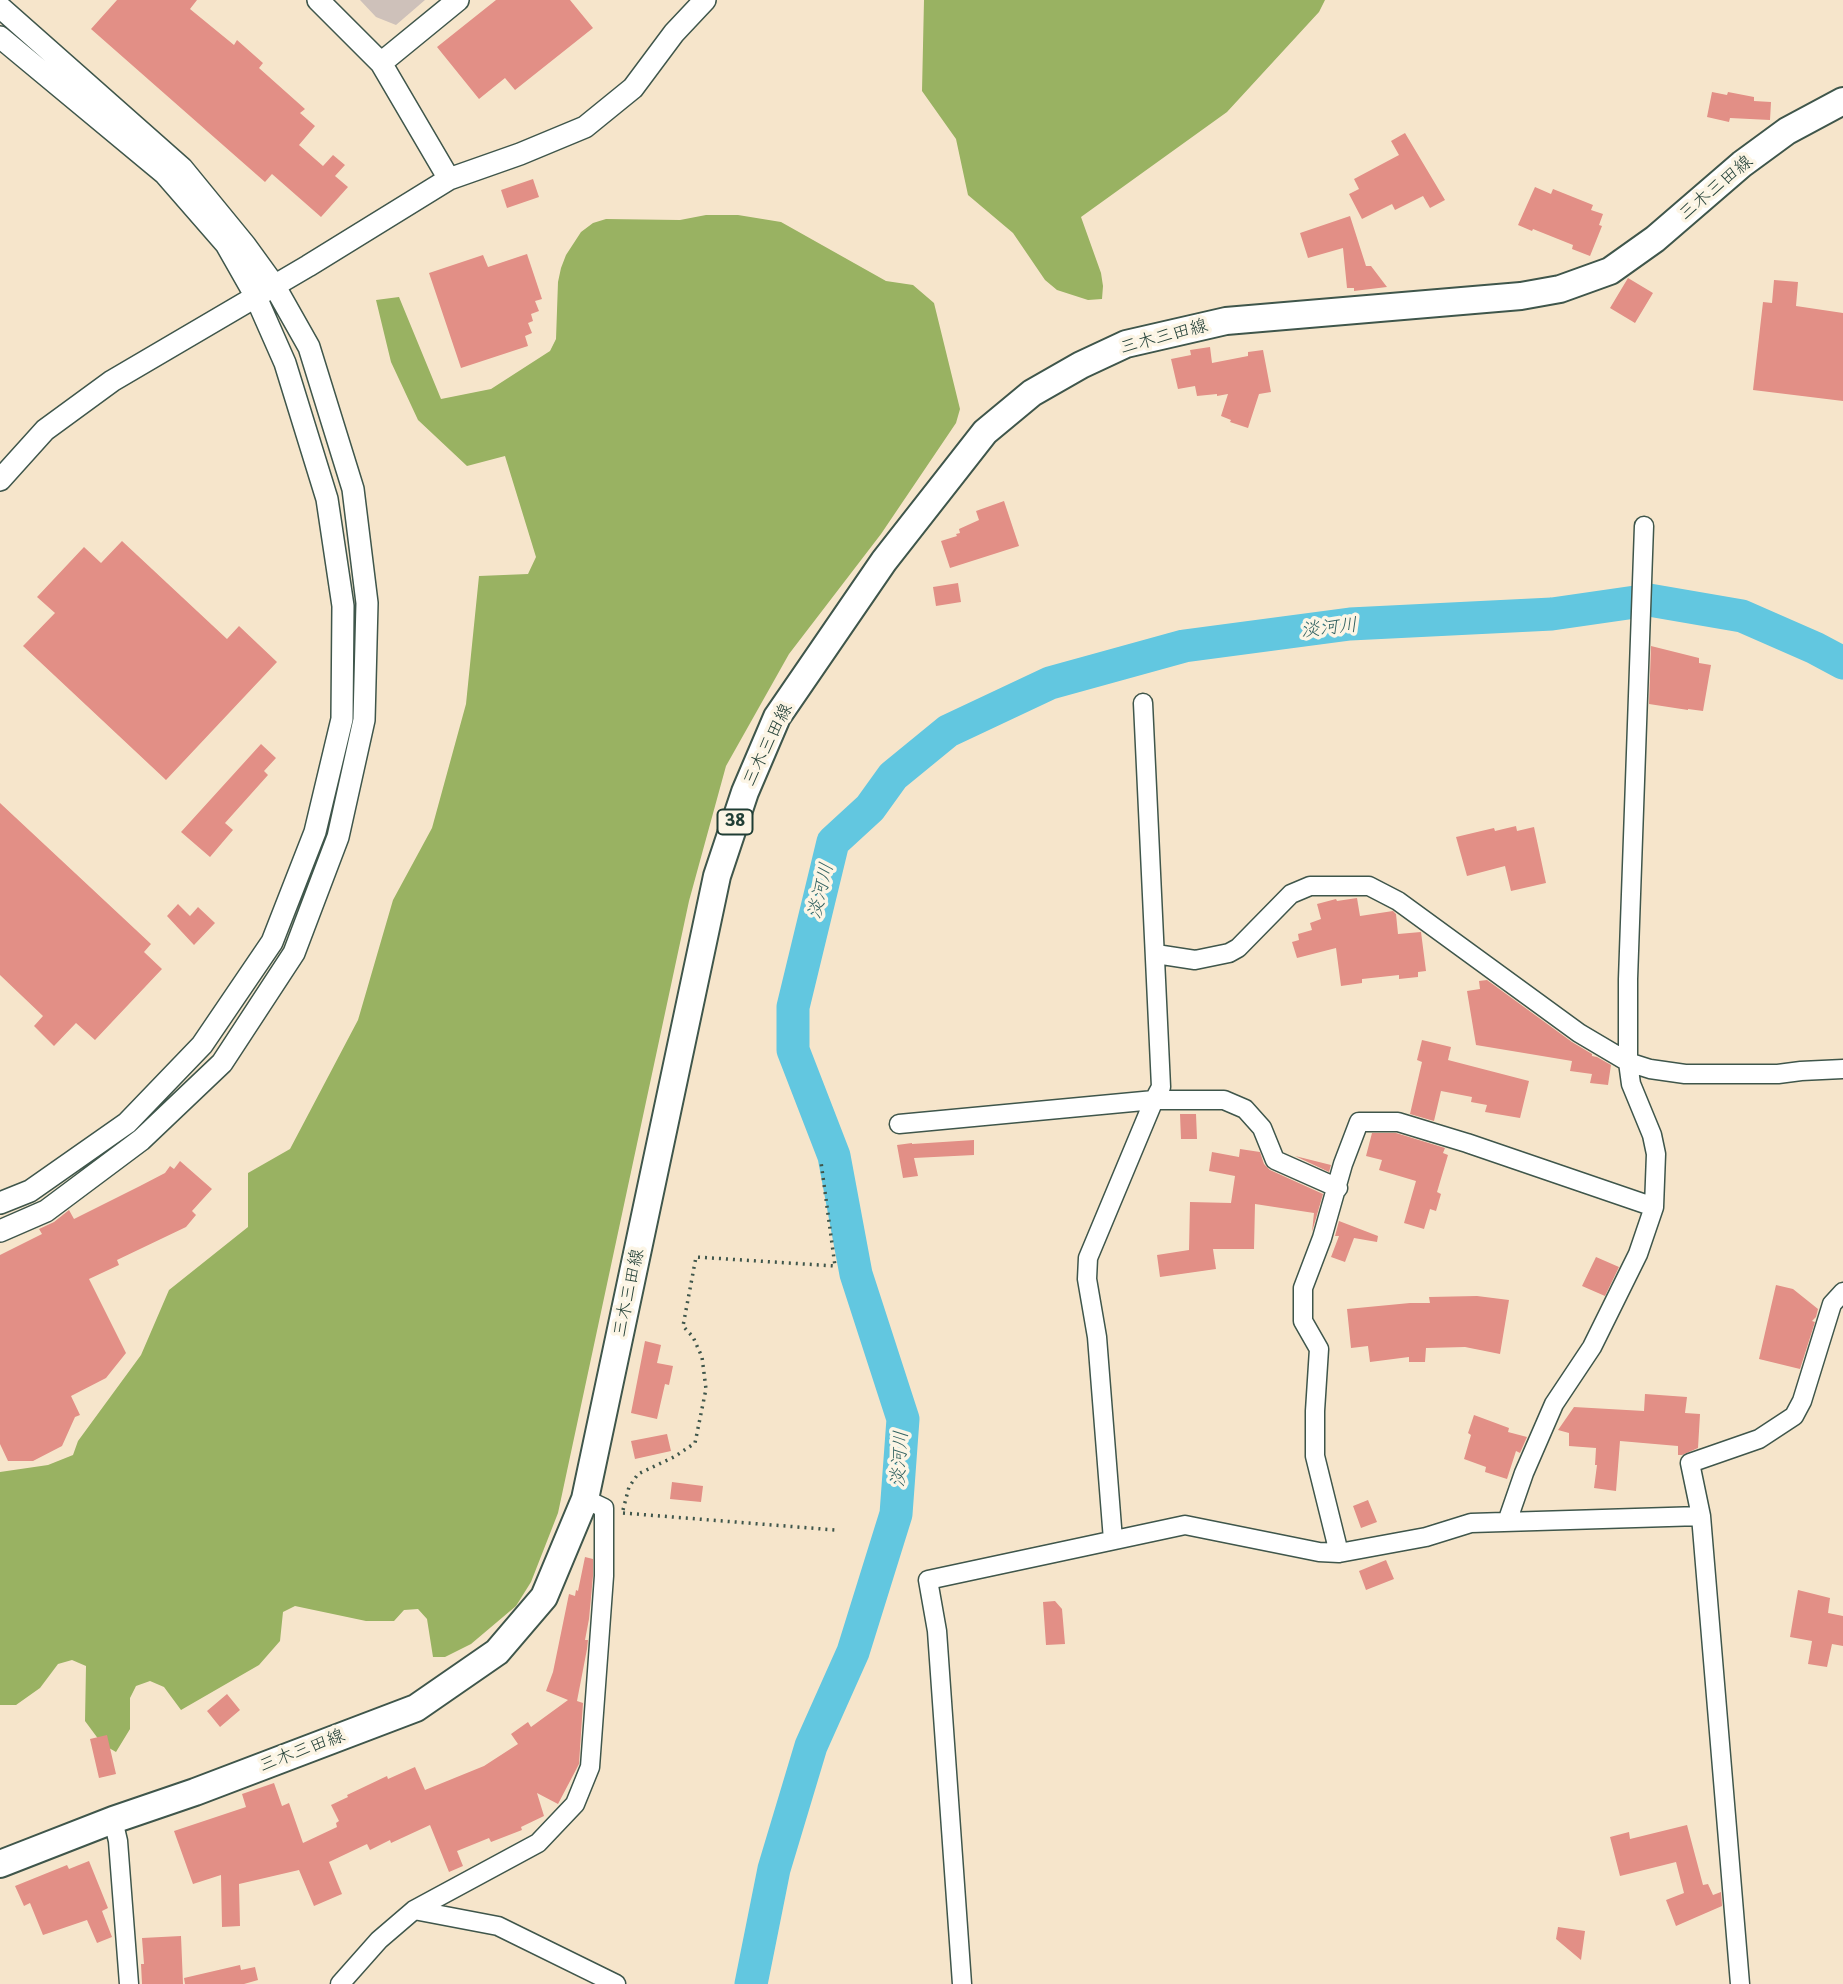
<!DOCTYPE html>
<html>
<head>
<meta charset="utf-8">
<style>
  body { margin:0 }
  canvas { display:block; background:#f6e5cb }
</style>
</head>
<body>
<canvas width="1843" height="1984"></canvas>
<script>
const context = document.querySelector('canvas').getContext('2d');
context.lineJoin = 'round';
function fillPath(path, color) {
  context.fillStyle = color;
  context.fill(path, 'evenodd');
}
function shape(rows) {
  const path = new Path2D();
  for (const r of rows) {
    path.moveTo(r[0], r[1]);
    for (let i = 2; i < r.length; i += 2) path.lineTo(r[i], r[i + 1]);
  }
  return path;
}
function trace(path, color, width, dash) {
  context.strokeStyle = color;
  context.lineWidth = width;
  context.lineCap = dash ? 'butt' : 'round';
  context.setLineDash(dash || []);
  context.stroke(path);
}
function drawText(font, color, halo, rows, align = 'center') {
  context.font = font + ' "Playpen Sans","Klee One",sans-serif';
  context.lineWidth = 7;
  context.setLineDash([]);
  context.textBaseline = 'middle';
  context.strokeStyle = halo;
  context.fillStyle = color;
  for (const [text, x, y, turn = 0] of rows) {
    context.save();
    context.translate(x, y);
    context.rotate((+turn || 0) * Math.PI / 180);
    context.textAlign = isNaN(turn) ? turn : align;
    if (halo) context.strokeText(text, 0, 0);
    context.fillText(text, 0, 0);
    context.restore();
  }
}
fillPath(shape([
  [360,0,425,0,396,25,376,17]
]), '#cec1ba');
fillPath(shape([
  [924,0,1325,0,1319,12,1227,112,1081,217,1101,273,1103,286,1102,299,1088,300,1057,290,1045,280,1013,233,968,195,956,139,922,91],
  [706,215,738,215,781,222,886,281,913,285,934,303,960,409,956,423,881,534,789,654,726,766,689,901,558,1513,531,1582,516,1606,471,1644,445,1657,433,1657,427,1619,418,1609,404,1610,394,1621,366,1621,295,1606,283,1612,280,1641,259,1665,181,1710,164,1687,150,1681,136,1686,130,1698,130,1729,116,1752,102,1744,85,1721,86,1666,72,1660,58,1664,40,1688,16,1705,0,1705,0,1472,48,1465,73,1455,78,1441,141,1355,169,1290,248,1227,248,1173,290,1149,358,1020,393,900,432,828,466,704,479,576,528,574,536,557,505,456,467,466,418,420,391,362,376,300,399,297,441,399,491,389,550,351,556,339,558,282,561,268,566,255,581,232,593,223,606,219,680,220]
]), '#99b262');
trace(shape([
  [751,1984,774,1869,811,1746,853,1652,896,1514,903,1419,856,1274,834,1156,793,1050,793,1007,833,842,870,808,893,776,948,731,1050,683,1184,646,1350,624,1552,614,1649,600,1742,616,1815,648,1843,663]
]), '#62c7e0', 33);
fillPath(shape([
  [117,0,197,0,190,9,234,45,237,40,263,63,259,68,305,109,300,113,315,126,299,145,323,166,333,155,345,165,335,176,348,187,321,217,272,174,265,182,91,29],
  [496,0,570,0,593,28,515,90,505,78,479,99,437,47],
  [1712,92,1727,95,1728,92,1754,97,1754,101,1771,102,1770,120,1730,118,1729,122,1707,117],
  [1405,133,1445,200,1430,208,1423,196,1395,210,1392,204,1362,219,1349,194,1359,189,1354,179,1399,155,1391,141],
  [533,179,539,197,507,208,501,190],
  [1535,187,1551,194,1553,189,1593,205,1591,210,1603,214,1599,225,1602,226,1590,256,1572,249,1573,245,1533,229,1532,231,1518,225],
  [1350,216,1366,266,1371,266,1387,287,1354,291,1354,288,1347,288,1343,248,1308,258,1300,233],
  [527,254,542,299,535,301,539,311,531,314,533,321,528,323,532,333,525,336,528,346,461,368,429,273,483,255,488,267],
  [1628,278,1653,293,1635,323,1610,308],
  [1774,280,1798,282,1796,306,1843,313,1843,401,1753,390,1763,302,1772,303],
  [1210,347,1212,363,1248,356,1248,352,1263,350,1271,392,1259,394,1248,428,1230,422,1231,420,1221,416,1228,394,1217,396,1217,394,1197,396,1195,386,1178,389,1171,359,1191,355,1190,350],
  [1004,501,1019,546,950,568,941,541,957,536,956,534,960,533,959,529,979,520,976,511],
  [122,541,227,639,239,626,277,662,166,780,23,646,55,613,37,597,84,547,101,563],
  [958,583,961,602,936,606,933,587],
  [1651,646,1699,658,1699,663,1711,665,1703,711,1688,709,1688,710,1649,704],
  [261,744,276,758,264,771,268,775,225,823,233,830,210,857,181,832],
  [0,803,151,944,144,952,162,969,95,1040,76,1023,54,1046,34,1026,43,1016,0,975],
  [1516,826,1517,831,1534,827,1546,883,1511,891,1505,866,1467,876,1456,837,1494,828,1495,831],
  [1357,898,1360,916,1393,911,1396,914,1398,934,1421,932,1426,971,1418,972,1418,977,1399,979,1399,975,1362,979,1362,983,1341,986,1336,948,1297,958,1292,942,1299,940,1298,934,1312,930,1310,923,1321,919,1317,904,1336,899,1337,901],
  [178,904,190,916,198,907,215,923,194,945,167,916],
  [1487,980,1572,1042,1592,1054,1592,1056,1597,1057,1611,1065,1608,1085,1590,1083,1592,1074,1570,1071,1572,1061,1476,1045,1467,991,1480,989,1479,981],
  [1422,1040,1451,1047,1448,1060,1529,1081,1520,1118,1485,1112,1487,1105,1471,1102,1472,1097,1441,1091,1434,1121,1410,1114,1422,1062,1417,1060],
  [1180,1114,1196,1114,1197,1139,1181,1139],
  [1372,1133,1396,1133,1445,1148,1443,1153,1448,1155,1437,1192,1441,1194,1436,1211,1430,1209,1424,1229,1404,1223,1416,1181,1379,1170,1382,1160,1366,1156],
  [974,1140,974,1155,914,1158,918,1176,903,1178,897,1145,912,1143,912,1144],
  [1240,1149,1260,1152,1264,1164,1270,1170,1323,1194,1312,1232,1314,1213,1255,1204,1254,1249,1213,1249,1216,1269,1160,1277,1157,1255,1189,1250,1190,1202,1231,1203,1235,1176,1209,1171,1212,1152,1239,1157],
  [1295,1156,1331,1165,1329,1172],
  [180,1161,212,1189,192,1211,196,1215,186,1227,117,1260,119,1265,89,1279,126,1353,106,1378,71,1396,80,1415,75,1417,62,1446,33,1461,8,1461,0,1444,0,1255,42,1234,39,1229,54,1222,69,1210,74,1219,140,1186,165,1173,170,1166,174,1169],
  [1339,1221,1378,1236,1377,1242,1354,1238,1345,1262,1331,1257,1339,1236,1335,1236],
  [1596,1257,1619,1267,1605,1296,1582,1286],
  [1776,1285,1793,1289,1818,1309,1816,1317,1812,1321,1815,1322,1800,1369,1759,1359],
  [1477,1296,1509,1300,1500,1354,1465,1347,1426,1348,1425,1362,1409,1362,1409,1357,1370,1362,1368,1346,1351,1348,1347,1309,1410,1303,1430,1303,1429,1297],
  [645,1341,661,1345,657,1363,673,1366,669,1385,665,1384,657,1419,631,1413],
  [1645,1394,1687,1397,1685,1413,1700,1414,1698,1448,1682,1455,1678,1455,1678,1446,1620,1441,1616,1491,1594,1488,1597,1465,1595,1465,1596,1448,1569,1446,1569,1433,1558,1430,1574,1407,1644,1411],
  [1474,1415,1509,1428,1508,1432,1527,1437,1520,1453,1516,1451,1507,1479,1485,1472,1486,1467,1464,1459,1471,1435,1468,1433],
  [667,1434,671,1451,635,1459,631,1441],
  [672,1482,703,1486,701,1502,670,1499],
  [1368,1500,1377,1522,1361,1528,1353,1506],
  [585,1557,593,1559,593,1576,589,1619,585,1640,588,1640,587,1649,577,1701,583,1703,579,1764,558,1804,537,1793,544,1816,521,1827,522,1830,491,1842,489,1838,457,1851,463,1866,449,1872,430,1825,391,1843,390,1840,370,1850,367,1844,329,1862,342,1894,314,1906,299,1870,239,1884,240,1926,222,1927,221,1875,193,1884,174,1831,246,1807,242,1794,274,1783,282,1806,289,1803,303,1843,337,1827,336,1823,339,1821,331,1805,348,1797,347,1795,387,1776,388,1779,415,1767,425,1790,484,1766,518,1744,511,1734,528,1722,531,1727,568,1700,546,1691,553,1672,569,1594,575,1596,576,1590,578,1591],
  [1386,1560,1394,1579,1366,1590,1359,1571],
  [1798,1590,1830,1598,1828,1613,1843,1616,1843,1646,1832,1644,1827,1667,1808,1664,1812,1641,1790,1637],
  [1055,1601,1062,1609,1065,1644,1046,1645,1043,1602],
  [227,1694,240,1710,220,1727,207,1711],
  [107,1735,116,1774,99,1778,90,1739],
  [1687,1825,1703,1885,1708,1884,1713,1895,1721,1892,1722,1906,1676,1926,1666,1900,1684,1893,1676,1862,1620,1876,1610,1837,1629,1832,1630,1839],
  [89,1861,108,1908,102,1911,112,1937,97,1943,87,1920,43,1935,30,1903,24,1906,15,1886,67,1865,69,1869],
  [1558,1927,1585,1931,1581,1960,1556,1939],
  [181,1936,183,1984,142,1984,141,1964,144,1964,142,1938],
  [240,1965,241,1970,255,1967,258,1980,244,1984,185,1984,184,1978]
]), '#e28f86');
const minor = shape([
  [1156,954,1195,960,1229,953,1238,948,1291,894,1310,886,1369,886,1398,901,1579,1033,1628,1062,1650,1069,1685,1074,1778,1074,1801,1071,1843,1069],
  [899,1124,1154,1100,1224,1100,1245,1109,1262,1128,1275,1160,1338,1188],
  [1507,1522,1524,1473,1554,1404,1592,1347,1638,1254,1654,1207,1656,1154,1652,1135,1631,1084,1628,1062,1628,979,1644,526],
  [1113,1540,1097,1337,1087,1279,1088,1258,1154,1100,1161,1087,1143,703],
  [1339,1553,1315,1456,1315,1411,1319,1349,1303,1321,1303,1288,1322,1238,1343,1164,1359,1122,1398,1122,1467,1143,1654,1207],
  [113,1820,118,1841,129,1984],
  [414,1910,498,1926,616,1984],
  [340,1984,379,1940,414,1910,538,1843,575,1804,590,1767,604,1576,604,1508,585,1499],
  [962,1984,937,1631,928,1580,1185,1525,1319,1552,1339,1553,1426,1537,1471,1523,1701,1516],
  [1740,1984,1701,1516,1690,1463,1759,1439,1794,1416,1802,1401,1832,1304,1843,1292]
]);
const tertiary = shape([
  [318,0,381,63,449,179],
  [0,7,182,168,245,245,274,285,309,347,353,489,367,603,364,720,338,837,294,953,222,1063,141,1140,46,1211,0,1231],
  [0,37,165,174,226,244,255,295,285,363,327,499,343,606,342,719,315,832,272,942,202,1045,127,1123,30,1191,0,1203],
  [381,63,458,0],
  [0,480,45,430,112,381,308,266,449,179,520,154,585,127,633,88,674,33,705,0]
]);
const primary = shape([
  [0,1864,113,1820,195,1792,416,1708,497,1652,544,1597,585,1499,717,876,745,792,777,717,884,561,985,432,1032,393,1081,365,1126,344,1226,321,1521,296,1560,289,1610,271,1655,239,1742,164,1787,131,1843,101]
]);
trace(minor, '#3f564b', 21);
trace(tertiary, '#3f564b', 24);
trace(primary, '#3f564b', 30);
trace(shape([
  [623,1510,629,1487,638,1474,674,1457,695,1443,706,1389,702,1357,693,1337,683,1326,696,1257,835,1266,821,1162],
  [623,1513,835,1530]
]), '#3f564b', 3.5, [2, 5]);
trace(minor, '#fff', 18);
trace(tertiary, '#fff', 21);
trace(primary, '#fff', 26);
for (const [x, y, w] of [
  [735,822,35]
]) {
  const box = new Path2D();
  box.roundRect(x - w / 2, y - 12.5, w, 25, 5);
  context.fillStyle = '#fcf5e5';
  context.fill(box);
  trace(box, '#1f3d34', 2);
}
drawText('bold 16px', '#1f3d34', null, [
  ["38",735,822]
]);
drawText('18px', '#1f3d34', '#fcf5e5', [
  ["三木三田線",1716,188,-40],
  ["三木三田線",1164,337,-15],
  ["三木三田線",768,745,-64],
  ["三木三田線",629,1293,-78],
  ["三木三田線",302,1751,-21]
]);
drawText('italic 19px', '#30605f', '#fcf5e5', [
  ["淡河川",1329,628,-6],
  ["淡河川",821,891,-76],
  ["淡河川",900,1459,-86]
]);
</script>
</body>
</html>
